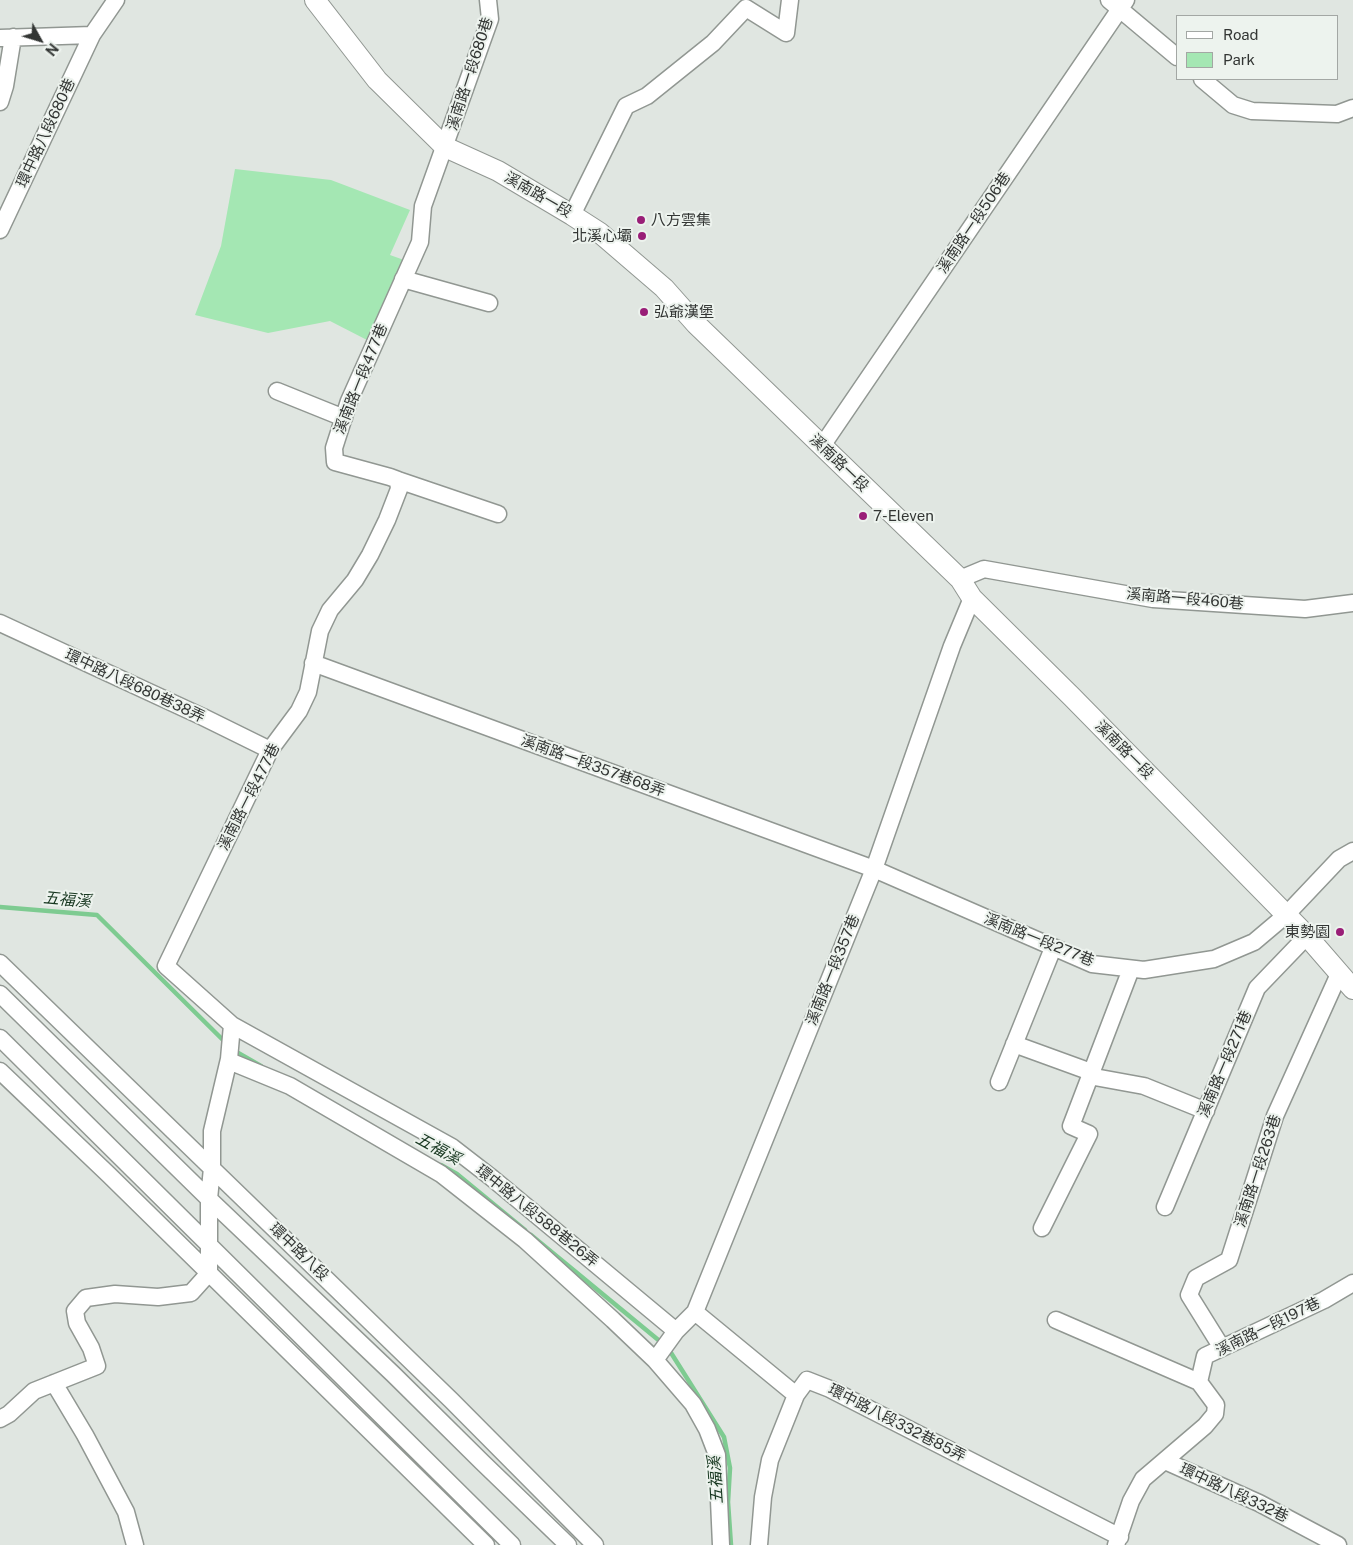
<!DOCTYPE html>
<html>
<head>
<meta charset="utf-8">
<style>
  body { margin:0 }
  #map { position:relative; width:1353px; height:1545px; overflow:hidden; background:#e0e6e1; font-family:"Public Sans",sans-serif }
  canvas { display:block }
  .legend { position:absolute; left:1176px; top:15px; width:162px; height:65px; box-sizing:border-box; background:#edf3ee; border:1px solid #a3a7a4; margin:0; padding:6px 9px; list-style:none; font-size:15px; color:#333634 }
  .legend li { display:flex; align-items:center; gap:10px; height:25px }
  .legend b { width:25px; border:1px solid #a3a7a4 }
  .north { position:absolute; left:15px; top:15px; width:50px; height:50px; -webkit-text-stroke:4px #edf3ee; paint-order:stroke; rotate:129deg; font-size:14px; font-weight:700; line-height:20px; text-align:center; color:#333634 }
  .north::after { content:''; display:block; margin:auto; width:18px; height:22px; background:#333634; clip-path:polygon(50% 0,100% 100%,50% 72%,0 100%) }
</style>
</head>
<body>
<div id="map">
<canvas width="1353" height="1545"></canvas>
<ul class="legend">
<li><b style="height:6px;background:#fff"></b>Road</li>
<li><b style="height:14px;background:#a4e7b3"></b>Park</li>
</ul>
<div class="north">N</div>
</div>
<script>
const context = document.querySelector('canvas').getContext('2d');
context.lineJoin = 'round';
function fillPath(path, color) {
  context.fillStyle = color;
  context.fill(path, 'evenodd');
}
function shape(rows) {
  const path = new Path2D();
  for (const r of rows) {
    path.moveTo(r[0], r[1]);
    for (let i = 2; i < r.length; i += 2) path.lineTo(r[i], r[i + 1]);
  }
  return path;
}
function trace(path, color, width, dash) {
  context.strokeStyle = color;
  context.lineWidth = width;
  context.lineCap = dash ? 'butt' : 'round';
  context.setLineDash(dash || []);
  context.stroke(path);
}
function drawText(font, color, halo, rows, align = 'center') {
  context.font = font + ' "Public Sans","Noto Sans TC",sans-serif';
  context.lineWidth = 4;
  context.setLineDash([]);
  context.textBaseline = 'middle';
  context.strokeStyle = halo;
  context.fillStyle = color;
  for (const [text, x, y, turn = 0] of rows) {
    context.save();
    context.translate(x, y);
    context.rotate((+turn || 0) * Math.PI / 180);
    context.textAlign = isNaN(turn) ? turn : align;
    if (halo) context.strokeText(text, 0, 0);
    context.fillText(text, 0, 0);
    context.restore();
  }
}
fillPath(shape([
  [235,169,331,180,410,210,390,255,404,260,367,340,330,321,268,333,195,315,221,246]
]), '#a4e7b3');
trace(shape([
  [0,907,97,915,226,1043],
  [233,1050,261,1066],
  [441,1165,457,1174,525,1230],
  [531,1235,662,1343],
  [668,1348,724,1437,730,1468,728,1502,731,1545]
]), '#7ecb91', 4.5);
const minor = shape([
  [1109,0,1177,57],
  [0,38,92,35],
  [1202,79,1233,105,1252,111,1337,114,1353,108],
  [0,102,5,86,13,37],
  [572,215,626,106,647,96,713,43,746,8,786,33,790,0],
  [0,230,92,35,116,0],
  [403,279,489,303],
  [277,391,344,418],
  [822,446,1126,0],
  [398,480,498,514],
  [960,579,984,569,1153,599,1305,609,1353,603],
  [0,623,203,717,270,750],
  [313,663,874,869,1092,964,1144,970,1214,959,1254,942,1286,915,1339,859,1353,851],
  [0,963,451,1400,595,1545],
  [0,994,209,1199,393,1374,482,1462,568,1545],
  [232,1025,452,1147,492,1178,676,1331],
  [0,1038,512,1545],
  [1014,1044,1091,1072],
  [229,1061,290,1086,441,1174,525,1240,613,1320,655,1360,693,1404,707,1429,717,1455,721,1545],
  [0,1071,108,1174,486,1545],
  [1089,1076,1144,1086,1206,1111],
  [999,1082,1053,948],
  [1165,1207,1257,988,1307,936],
  [1042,1228,1089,1134,1071,1126,1131,969],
  [695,1312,796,1395,807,1380,830,1389,1120,1537],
  [1056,1320,1199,1382],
  [1222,1348,1189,1295,1196,1278,1229,1260,1275,1116,1339,974],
  [655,1360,676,1331,695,1312,874,869,952,646,972,598],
  [54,1383,85,1435,126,1512,135,1545],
  [0,1419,9,1414,34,1391,97,1366,91,1348,77,1323,75,1311,86,1298,115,1294,158,1297,191,1293,209,1273,209,1199,212,1168,212,1131,229,1059,232,1025,166,966,270,750,299,711,308,692,320,631,330,610,355,580,370,555,387,520,399,489,398,480,390,477,335,462,334,448,349,401,420,242,423,206,490,19,488,0],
  [1165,1461,1259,1503,1338,1545],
  [759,1545,763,1497,770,1460,796,1395],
  [1116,1545,1131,1501,1143,1479,1205,1426,1215,1414,1216,1405,1199,1382,1205,1356,1324,1300,1353,1283]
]);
const major = shape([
  [315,0,377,80,445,147,498,171,572,215,600,233,664,288,696,324,960,579,972,598,1072,697,1307,936,1353,989]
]);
trace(minor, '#919792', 19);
trace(major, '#919792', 22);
trace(minor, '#fff', 16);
trace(major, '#fff', 20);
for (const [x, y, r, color] of [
  [641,220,5,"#991e77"],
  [642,236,5,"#991e77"],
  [644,312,5,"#991e77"],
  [863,516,5,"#991e77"],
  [1340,932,5,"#991e77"]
]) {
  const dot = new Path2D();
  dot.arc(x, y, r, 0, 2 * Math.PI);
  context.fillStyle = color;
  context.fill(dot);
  trace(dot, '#edf3ee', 2);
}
drawText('15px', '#333634', '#edf3ee', [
  ["溪南路一段680巷",470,74,-72],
  ["環中路八段680巷",46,133,-65],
  ["溪南路一段",538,195,30],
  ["溪南路一段506巷",974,223,-56],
  ["溪南路一段477巷",361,379,-68],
  ["溪南路一段",839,463,44],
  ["溪南路一段460巷",1185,599,5],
  ["環中路八段680巷38弄",135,686,25],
  ["溪南路一段",1124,750,45],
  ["溪南路一段357巷68弄",593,766,20],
  ["溪南路一段477巷",249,797,-63],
  ["溪南路一段277巷",1039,940,22],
  ["溪南路一段357巷",833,970,-68],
  ["溪南路一段271巷",1225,1064,-67],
  ["溪南路一段263巷",1258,1171,-72],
  ["環中路八段588巷26弄",537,1216,39],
  ["環中路八段",299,1252,44],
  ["溪南路一段197巷",1268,1327,-26],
  ["環中路八段332巷85弄",897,1423,27],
  ["環中路八段332巷",1234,1493,25]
]);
drawText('15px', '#333634', '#edf3ee', [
  ["八方雲集",651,220],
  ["北溪心壩",632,236,"right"],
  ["弘爺漢堡",654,312],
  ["7-Eleven",873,516],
  ["東勢園",1330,932,"right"]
], 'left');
drawText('italic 16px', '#173720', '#edf3ee', [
  ["五福溪",67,900,5],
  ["五福溪",438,1149,29],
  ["五福溪",716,1480,-94]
]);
</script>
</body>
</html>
